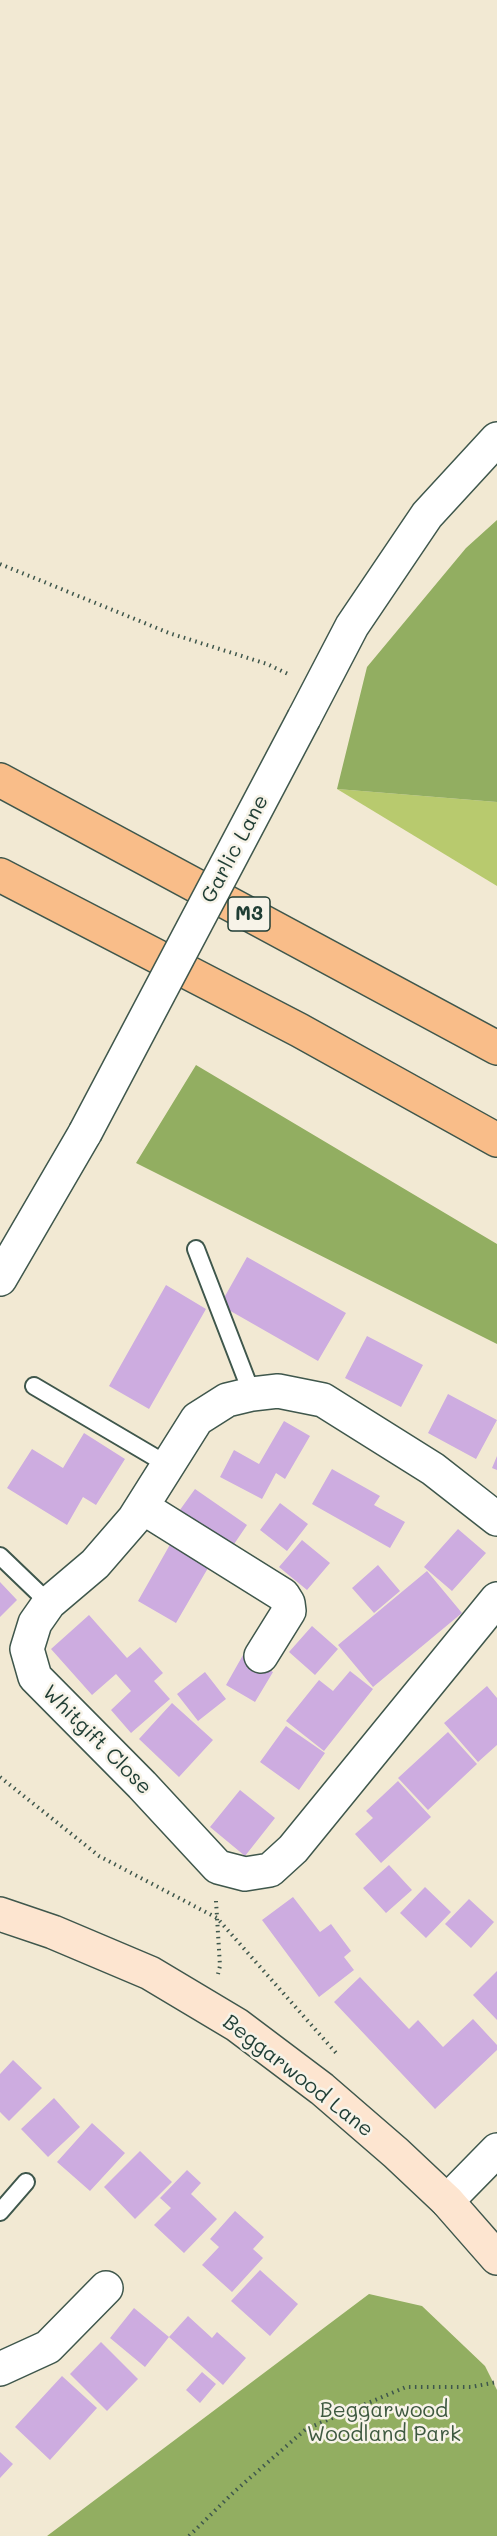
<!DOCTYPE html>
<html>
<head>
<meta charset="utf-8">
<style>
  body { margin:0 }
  canvas { display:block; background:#f2e9d3 }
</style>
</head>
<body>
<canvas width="497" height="2536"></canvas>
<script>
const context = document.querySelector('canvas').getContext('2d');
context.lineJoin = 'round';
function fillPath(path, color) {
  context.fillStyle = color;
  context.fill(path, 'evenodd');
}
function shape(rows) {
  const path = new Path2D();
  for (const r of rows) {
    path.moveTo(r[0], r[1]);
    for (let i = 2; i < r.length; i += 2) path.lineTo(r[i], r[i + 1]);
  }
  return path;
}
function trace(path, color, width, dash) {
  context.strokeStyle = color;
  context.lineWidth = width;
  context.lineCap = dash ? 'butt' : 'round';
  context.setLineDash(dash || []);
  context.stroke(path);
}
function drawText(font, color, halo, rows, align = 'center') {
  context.font = font + ' Mali,sans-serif';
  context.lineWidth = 5;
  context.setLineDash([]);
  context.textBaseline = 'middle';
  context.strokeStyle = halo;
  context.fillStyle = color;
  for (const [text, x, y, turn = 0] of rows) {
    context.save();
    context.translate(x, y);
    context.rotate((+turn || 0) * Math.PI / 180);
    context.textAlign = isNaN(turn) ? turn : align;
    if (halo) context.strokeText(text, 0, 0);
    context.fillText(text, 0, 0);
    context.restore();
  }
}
fillPath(shape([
  [337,789,497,802,497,886]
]), '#b8ca6e');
fillPath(shape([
  [497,520,497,802,337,789,367,667,466,548],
  [196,1065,497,1244,497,1344,136,1163],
  [369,2294,422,2306,485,2366,497,2390,497,2536,47,2536]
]), '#92ae61');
fillPath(shape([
  [247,1257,346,1313,318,1361,220,1305],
  [166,1285,206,1309,149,1409,109,1386],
  [367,1336,423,1365,401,1407,345,1378],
  [448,1394,497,1420,476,1459,428,1433],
  [284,1421,310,1436,285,1479,276,1473,262,1499,220,1477,234,1450,259,1464],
  [84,1433,125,1459,96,1505,83,1497,67,1525,7,1488,32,1449,63,1468],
  [497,1456,497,1470,492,1468],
  [332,1469,380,1496,374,1505,405,1522,390,1548,312,1504],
  [195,1489,247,1525,230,1550,177,1514],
  [280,1503,308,1524,287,1551,260,1530],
  [458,1529,486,1553,452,1591,424,1567],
  [176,1534,215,1556,176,1623,138,1601],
  [302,1540,330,1563,307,1590,279,1567],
  [378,1565,400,1591,374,1613,352,1588],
  [427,1571,462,1613,373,1687,338,1645],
  [0,1582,17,1600,0,1617],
  [89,1615,127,1658,140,1647,163,1673,154,1681,170,1699,131,1733,111,1710,131,1691,116,1674,92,1695,51,1649],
  [312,1626,338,1649,315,1675,289,1652],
  [243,1655,273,1672,255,1702,226,1685],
  [350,1671,373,1689,324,1751,286,1721,319,1680,333,1691],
  [205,1672,226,1699,198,1721,177,1694],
  [487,1686,497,1698,497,1745,478,1762,444,1723],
  [172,1703,213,1740,179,1777,139,1739],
  [286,1726,325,1753,299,1790,260,1762],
  [448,1732,477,1764,428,1810,398,1778],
  [398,1781,431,1817,381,1863,355,1834,373,1818,366,1811],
  [240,1790,275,1818,245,1856,210,1827],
  [389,1865,412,1890,386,1913,363,1888],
  [425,1887,451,1912,426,1938,400,1913],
  [293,1897,320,1932,331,1924,351,1951,344,1957,354,1970,319,1997,262,1920],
  [469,1899,494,1922,471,1948,445,1924],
  [497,1971,497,2020,473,1995],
  [360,1977,409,2029,418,2020,443,2047,473,2019,497,2045,497,2050,435,2109,334,2002],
  [13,2060,42,2088,9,2121,0,2112,0,2074],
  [54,2098,80,2127,48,2157,21,2129],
  [92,2123,125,2153,90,2191,57,2162],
  [140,2151,172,2182,135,2219,104,2187],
  [187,2170,201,2183,191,2194,217,2219,184,2253,154,2225,171,2208,160,2198],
  [235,2211,264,2237,253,2249,263,2258,232,2292,202,2265,219,2247,210,2239],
  [260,2270,298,2304,270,2336,231,2301],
  [134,2308,169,2337,145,2367,110,2338],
  [188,2316,212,2338,217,2332,246,2358,223,2385,169,2337],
  [101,2342,138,2379,107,2411,70,2374],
  [202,2372,216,2384,200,2403,186,2390],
  [62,2376,97,2408,50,2460,15,2427],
  [0,2452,13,2464,0,2478]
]), '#cdace0');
const lane = shape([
  [196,1249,252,1394],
  [34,1386,168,1465],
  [0,1556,49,1603],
  [0,2212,26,2182]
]);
const street = shape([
  [304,718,352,626,427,515,497,439],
  [0,1279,85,1133],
  [142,1507,283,1595,288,1603,289,1611,261,1656],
  [497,1519,433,1469,323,1400,278,1391,252,1394,227,1400,197,1419,134,1519,95,1564,49,1603,35,1623,27,1649,35,1677,142,1785,218,1867,245,1874,270,1870,293,1849,497,1599],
  [447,2201,497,2150],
  [0,2369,48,2347,106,2288]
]);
const secondary = shape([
  [0,1914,53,1932,150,1973,237,2025,322,2089,396,2153,447,2201,497,2258]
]);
const highway = shape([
  [0,780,497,1048],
  [0,875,299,1030,497,1140]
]);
trace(lane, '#3f574c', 20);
trace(street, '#3f574c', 36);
trace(secondary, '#3f574c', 36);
trace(highway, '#3f574c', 36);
trace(shape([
  [0,564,169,633,267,664,288,674],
  [0,1777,99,1856,217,1918,337,2054],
  [216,1901,220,1966,218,1974],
  [189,2536,235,2491,306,2429,406,2387,471,2387,497,2382]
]), '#3f574c', 4, [1.5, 4.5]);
trace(lane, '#fff', 16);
trace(street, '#fff', 33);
trace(secondary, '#fde5d0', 33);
trace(highway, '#f9bd89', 33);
const streetBridge = shape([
  [85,1133,304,718]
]);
trace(streetBridge, '#3f574c', 36, []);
trace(streetBridge, '#fff', 33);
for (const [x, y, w] of [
  [249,914,42]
]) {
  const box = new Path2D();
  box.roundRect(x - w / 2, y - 17, w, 34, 4.5);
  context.fillStyle = '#f7f3e8';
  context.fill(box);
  trace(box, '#1f3d34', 1.5);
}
drawText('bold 20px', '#1f3d34', null, [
  ["M3",249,914]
]);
drawText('21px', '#1f3d34', '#f7f3e8', [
  ["Garlic Lane",235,849,-62],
  ["Whitgift Close",97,1740,45],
  ["Beggarwood Lane",298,2076,38]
]);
drawText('21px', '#3e5940', '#f7f3e8', [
  ["Beggarwood",384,2411],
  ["Woodland Park",384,2435]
]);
</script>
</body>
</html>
